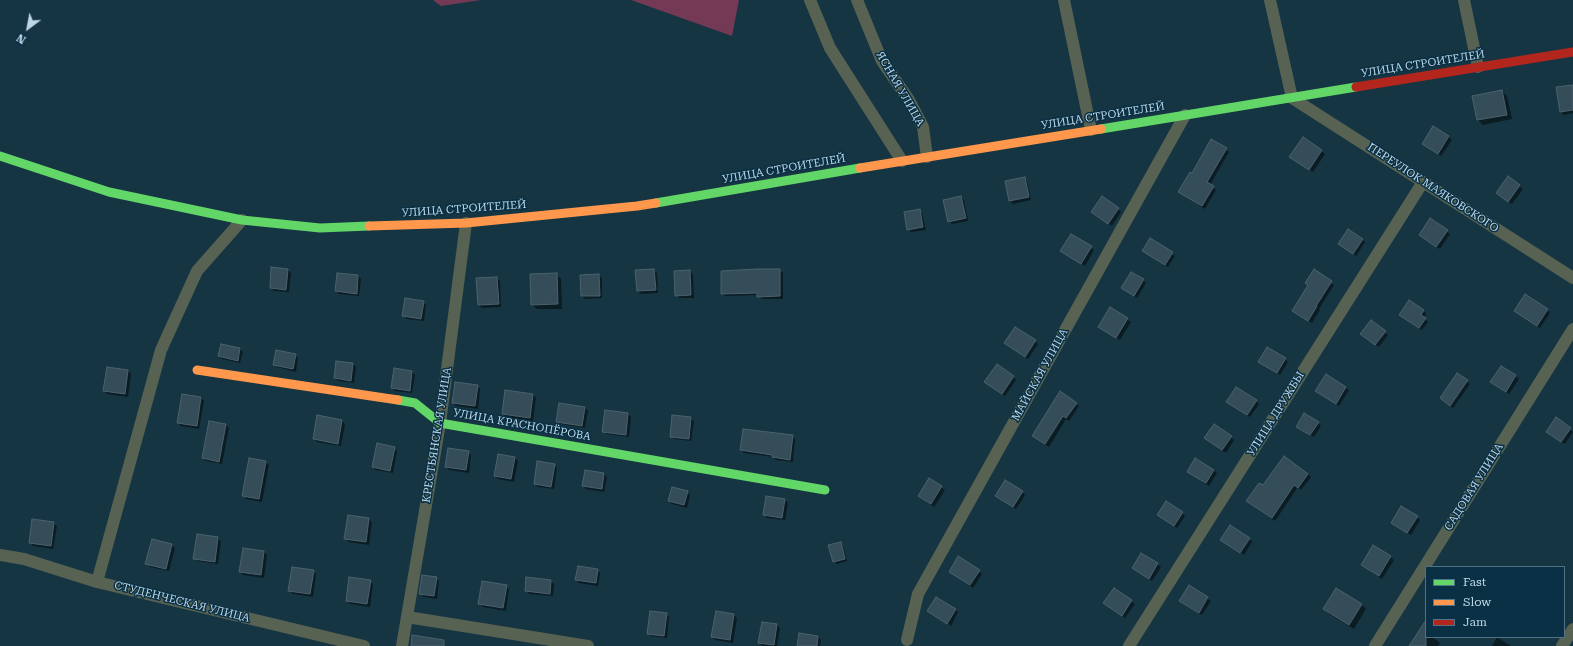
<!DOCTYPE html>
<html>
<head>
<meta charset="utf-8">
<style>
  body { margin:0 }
  #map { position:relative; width:1573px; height:646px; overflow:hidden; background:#163543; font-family:"Roboto Serif",serif }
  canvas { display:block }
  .legend { position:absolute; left:1425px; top:566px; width:140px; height:72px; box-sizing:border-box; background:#093044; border:1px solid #517385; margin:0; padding:5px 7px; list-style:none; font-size:12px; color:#bed7e7 }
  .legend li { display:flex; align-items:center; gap:8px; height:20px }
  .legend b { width:20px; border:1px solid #517385 }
  .north { position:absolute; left:8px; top:8px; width:40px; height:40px; -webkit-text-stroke:3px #093044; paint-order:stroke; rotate:212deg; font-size:11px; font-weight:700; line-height:16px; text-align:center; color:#bed7e7 }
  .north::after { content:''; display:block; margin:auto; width:14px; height:18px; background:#bed7e7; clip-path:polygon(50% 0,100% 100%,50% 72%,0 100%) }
</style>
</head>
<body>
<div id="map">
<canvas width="1573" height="646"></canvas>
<ul class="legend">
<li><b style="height:5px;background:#63d668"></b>Fast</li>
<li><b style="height:5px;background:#ff974d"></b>Slow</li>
<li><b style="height:5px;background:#b3261e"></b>Jam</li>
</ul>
<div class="north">N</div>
</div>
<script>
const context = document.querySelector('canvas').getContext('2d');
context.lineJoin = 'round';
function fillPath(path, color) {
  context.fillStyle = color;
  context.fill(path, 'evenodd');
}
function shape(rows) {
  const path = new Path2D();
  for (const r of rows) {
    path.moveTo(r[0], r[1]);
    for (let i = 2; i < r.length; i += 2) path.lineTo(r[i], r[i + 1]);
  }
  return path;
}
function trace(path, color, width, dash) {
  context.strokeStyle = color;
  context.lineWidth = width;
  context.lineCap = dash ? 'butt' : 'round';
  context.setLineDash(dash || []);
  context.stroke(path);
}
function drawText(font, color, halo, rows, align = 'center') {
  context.font = font + ' "Roboto Serif",serif';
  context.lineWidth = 3;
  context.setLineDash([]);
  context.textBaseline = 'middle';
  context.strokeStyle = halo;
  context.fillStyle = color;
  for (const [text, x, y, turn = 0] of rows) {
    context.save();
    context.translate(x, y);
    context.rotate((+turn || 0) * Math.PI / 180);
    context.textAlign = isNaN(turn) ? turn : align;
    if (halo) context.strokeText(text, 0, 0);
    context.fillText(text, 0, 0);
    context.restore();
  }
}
fillPath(shape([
  [433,0,481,0,441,6],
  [631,0,739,0,732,36]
]), '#743a55');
fillPath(shape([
  [1573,86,1573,113,1564,115,1561,112],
  [1502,91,1507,96,1512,119,1483,125,1478,120],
  [1449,137,1452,140,1441,156,1423,144],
  [1303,138,1325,154,1313,172,1294,160],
  [1226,149,1229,152,1210,185,1216,190,1205,209,1179,192,1192,174],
  [1508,177,1523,189,1512,204,1500,196],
  [1024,178,1027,181,1031,200,1013,204,1010,201,1006,182],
  [961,197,964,200,968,221,952,224,949,221],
  [1118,209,1121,212,1112,226,1092,212],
  [919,210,922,213,926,230,911,232,908,229],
  [1431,219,1450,234,1440,249,1423,238],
  [1071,235,1094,250,1085,266,1065,254],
  [1362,239,1365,242,1356,256,1339,244],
  [1150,240,1175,256,1168,267,1143,251],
  [288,270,291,273,289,292,274,291,271,288],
  [654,270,657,273,658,293,641,294,638,291],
  [779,270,783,273,783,299,762,299,758,295,725,296,722,293],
  [690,271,693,274,694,298,679,298,676,295],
  [1314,271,1334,285,1319,309,1320,310,1312,323,1293,310,1309,285],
  [556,274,561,279,562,309,537,309,532,305],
  [599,275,602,278,602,298,585,299,582,296],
  [358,276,361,279,359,296,339,294,336,291],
  [497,278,500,281,501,307,482,308,479,305,477,279],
  [1143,280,1146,283,1137,298,1123,288],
  [423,302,426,305,424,321,407,319,404,316],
  [1110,309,1131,322,1120,340,1102,329],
  [1423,310,1426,313,1424,318,1428,322,1422,330,1404,318],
  [1547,310,1550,313,1540,328,1515,311],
  [1385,332,1388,335,1379,347,1365,337],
  [1035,341,1038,344,1028,359,1009,346],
  [240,349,243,352,240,363,222,359,219,356],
  [295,355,298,358,296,372,277,367,274,364],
  [1285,359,1288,362,1280,375,1259,361],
  [353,364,356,367,354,383,338,381,335,378],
  [1501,367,1519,379,1509,394,1495,385],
  [395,369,412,372,415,375,412,393,395,391,392,388],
  [128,371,131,374,128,397,107,394,104,391],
  [1458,374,1470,384,1453,408,1441,398],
  [1326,375,1349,390,1339,406,1316,391],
  [1013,377,1016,380,1005,396,986,382],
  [477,386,480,389,478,409,456,406,453,403],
  [533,394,536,398,533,421,506,417,503,414],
  [182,395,201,398,204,401,199,429,181,426,178,423],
  [1256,401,1259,404,1250,417,1231,405],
  [1076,403,1079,406,1069,421,1066,419,1049,447,1034,436],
  [585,408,588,411,585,428,560,424,557,421],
  [628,414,631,417,629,437,606,434,603,431],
  [690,418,694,421,691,441,674,439,671,436],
  [342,421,345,424,341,446,317,442,314,439],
  [1318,423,1321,426,1314,437,1300,429],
  [226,425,229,428,222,464,206,461,203,458],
  [1214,425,1234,440,1226,453,1205,438],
  [1570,429,1573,432,1565,444,1550,435],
  [792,436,795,439,793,462,776,460,773,457,744,453,741,450],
  [394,448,397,451,393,473,376,470,373,467],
  [468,452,471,455,469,473,449,470,446,467],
  [515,458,518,461,514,482,498,479,495,476],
  [265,462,269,465,262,502,246,499,243,495],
  [554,465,557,468,554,489,538,487,535,484],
  [1214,470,1217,473,1209,486,1188,471],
  [604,474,607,477,604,492,586,489,583,486],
  [1308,474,1311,477,1301,490,1298,487,1275,521,1251,504,1263,487],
  [930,480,945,490,934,507,919,496],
  [687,492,690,495,687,508,672,504,669,501],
  [1022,492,1025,495,1016,509,996,496],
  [785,500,788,503,785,520,767,518,764,514],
  [1182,513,1185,516,1177,528,1162,518],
  [1417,517,1420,520,1411,535,1392,523],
  [369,519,372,522,369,545,349,542,345,539],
  [53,523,57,526,53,549,33,546,30,543],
  [218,538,221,542,218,564,197,561,194,558],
  [1249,538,1252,542,1244,555,1222,540],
  [840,543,843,546,847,561,837,564,834,561],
  [171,545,175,548,169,571,150,567,147,563],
  [1373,547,1394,560,1382,579,1362,565],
  [244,549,264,552,267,555,264,578,243,575,240,572],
  [1142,554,1161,567,1152,581,1133,568],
  [597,570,600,573,598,586,579,583,576,580],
  [313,571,316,574,313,597,293,594,290,591],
  [950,571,979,571,982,574,973,588],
  [436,578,439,581,437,599,424,597,421,594],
  [527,578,551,581,554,584,553,596,529,594,526,590],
  [370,581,373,584,370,607,350,604,347,601],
  [506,586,509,589,506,611,483,607,480,604],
  [1189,586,1211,601,1202,615,1183,604],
  [1114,589,1135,604,1125,618,1104,603],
  [1361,604,1366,609,1354,629,1329,614,1324,609],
  [955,609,958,612,951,626,928,611],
  [666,614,669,617,667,638,651,636,648,633],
  [734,615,737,618,733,643,715,640,712,637],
  [777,625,780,628,777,646,762,646,759,643],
  [1426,632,1426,637,1433,637,1440,643,1438,646,1413,646],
  [817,636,821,640,820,646,798,646],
  [1497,637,1511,646,1492,646]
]), '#0007');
const building = shape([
  [1573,85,1573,110,1560,112,1556,87,1573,85],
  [1502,90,1507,115,1477,120,1472,96,1502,90],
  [1433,126,1449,136,1438,154,1422,144,1433,126],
  [1303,137,1322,150,1309,170,1289,157,1303,137],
  [1211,139,1227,148,1207,182,1214,186,1202,206,1178,192,1190,172,1192,173,1211,139],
  [1508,176,1520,185,1508,202,1496,193,1508,176],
  [1025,177,1029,197,1009,201,1005,181,1025,177],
  [961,196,966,218,948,222,943,200,961,196],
  [1102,196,1119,208,1108,224,1091,212,1102,196],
  [920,209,923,227,907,230,904,212,920,209],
  [1430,218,1448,230,1436,247,1419,235,1430,218],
  [1348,229,1363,239,1353,254,1338,244,1348,229],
  [1071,234,1092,246,1081,264,1060,251,1071,234],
  [1150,238,1173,252,1165,265,1142,251,1150,238],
  [271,267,288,269,286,290,270,288,271,267],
  [654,269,656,290,637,291,635,270,654,269],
  [757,269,780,269,780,296,757,297,757,293,721,294,721,271,757,269],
  [1314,269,1332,281,1316,306,1317,306,1308,321,1292,311,1308,285,1305,283,1314,269],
  [690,270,691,295,675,296,674,271,690,270],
  [1131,272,1144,279,1134,296,1121,288,1131,272],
  [337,273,358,275,357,294,335,291,337,273],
  [557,273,558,304,531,305,530,274,557,273],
  [599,274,600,296,581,296,580,275,599,274],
  [497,277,499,304,478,305,476,278,497,277],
  [1525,294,1548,309,1537,326,1514,311,1525,294],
  [405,298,424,301,421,319,402,316,405,298],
  [1409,300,1424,310,1421,315,1426,318,1419,328,1399,315,1409,300],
  [1110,307,1128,318,1116,338,1098,327,1110,307],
  [1371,320,1386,331,1375,345,1360,334,1371,320],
  [1015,327,1036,340,1025,357,1004,343,1015,327],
  [221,344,240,348,238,361,218,356,221,344],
  [1267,347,1286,358,1277,373,1258,362,1267,347],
  [276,350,296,354,293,369,273,365,276,350],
  [336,361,353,363,351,381,334,378,336,361],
  [997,364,1014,376,1002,394,984,382,997,364],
  [1501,366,1516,375,1506,392,1490,382,1501,366],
  [107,367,128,370,125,394,103,391,107,367],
  [394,368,412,371,410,391,391,388,394,368],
  [1457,373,1468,380,1450,406,1440,398,1457,373],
  [1326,374,1346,387,1336,404,1315,391,1326,374],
  [455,382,478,385,475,406,452,403,455,382],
  [1236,387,1257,400,1247,415,1226,402,1236,387],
  [505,390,533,394,530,418,502,414,505,390],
  [1060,391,1077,403,1066,418,1063,416,1045,444,1032,436,1060,391],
  [182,394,201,397,197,426,177,423,182,394],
  [559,403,585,407,582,426,556,422,559,403],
  [605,410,628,413,626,435,602,432,605,410],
  [1304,413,1319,422,1310,435,1296,427,1304,413],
  [317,415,342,420,338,444,313,439,317,415],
  [672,415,691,417,689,439,670,437,672,415],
  [1556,417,1571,428,1561,442,1546,432,1556,417],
  [209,421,226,424,219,462,202,458,209,421],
  [1214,424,1232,436,1222,450,1204,438,1214,424],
  [743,429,793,435,790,460,772,457,772,455,740,450,743,429],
  [377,443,395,447,390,471,372,467,377,443],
  [448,448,469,451,466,470,445,467,448,448],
  [498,454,515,457,511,479,494,476,498,454],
  [1284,456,1308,474,1298,488,1294,485,1272,518,1246,501,1259,483,1263,485,1284,456],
  [249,458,266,461,259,499,242,496,249,458],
  [1195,458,1214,470,1206,483,1187,472,1195,458],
  [537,461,555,464,551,487,534,484,537,461],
  [585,470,604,473,602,489,582,486,585,470],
  [929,478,942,486,931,504,918,496,929,478],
  [1005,480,1023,491,1013,507,995,496,1005,480],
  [672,487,688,491,684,505,668,501,672,487],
  [766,496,785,499,782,518,763,515,766,496],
  [1166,501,1183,512,1174,526,1157,515,1166,501],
  [1401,506,1418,516,1407,533,1391,523,1401,506],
  [348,515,369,518,366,542,344,539,348,515],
  [32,519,54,522,51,546,29,543,32,519],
  [1230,525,1250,538,1240,553,1220,540,1230,525],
  [197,534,218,537,215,562,193,559,197,534],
  [152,539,172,544,166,569,145,564,152,539],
  [841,542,845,559,833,562,828,545,841,542],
  [1373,545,1391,556,1379,576,1361,565,1373,545],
  [243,548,264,551,261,575,239,572,243,548],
  [1141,553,1158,563,1149,579,1132,568,1141,553],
  [958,556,980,570,970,585,949,572,958,556],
  [578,566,598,569,596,583,575,580,578,566],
  [292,567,314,570,310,594,288,591,292,567],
  [422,575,437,577,434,596,419,594,422,575],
  [349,577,371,580,367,604,346,601,349,577],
  [526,577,551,580,550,594,525,591,526,577],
  [482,581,507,585,503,608,478,604,482,581],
  [1189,585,1208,597,1199,613,1179,601,1189,585],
  [1114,588,1132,600,1122,616,1103,603,1114,588],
  [1336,588,1362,604,1349,625,1323,609,1336,588],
  [936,597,956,609,947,624,927,611,936,597],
  [650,611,667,613,664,636,647,634,650,611],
  [716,611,734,614,730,640,711,637,716,611],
  [1426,620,1426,646,1409,646,1426,620],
  [762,622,777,624,774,645,758,643,762,622],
  [799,633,818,636,817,646,797,646,799,633],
  [412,635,444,640,444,646,411,646,412,635]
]);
fillPath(building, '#354d59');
trace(building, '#4b626e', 1);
trace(shape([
  [810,0,830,48,902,161],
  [857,0,882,61,909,100,923,127,927,157],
  [1064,0,1091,130],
  [1270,0,1292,98,1573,278],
  [1464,0,1478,67],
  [0,555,24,559,97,582,364,646],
  [97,582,161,350,197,271,242,220],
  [407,617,588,646],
  [907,640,918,594,1185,115],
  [402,646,440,423,466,223],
  [1129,646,1423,182],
  [1375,646,1573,329],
  [1562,646,1573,629]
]), '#586252', 12);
trace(shape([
  [1101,129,1356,87],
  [0,156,109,192,242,220,320,228,369,226],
  [656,203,860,168],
  [398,400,415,403,440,423,825,490]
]), '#63d668', 9);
trace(shape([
  [860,168,1101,129],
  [369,226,466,223,637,206,656,203],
  [197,370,398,400]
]), '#ff974d', 9);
trace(shape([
  [1356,87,1573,52]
]), '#b3261e', 9);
drawText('11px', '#bed7e7', '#093044', [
  ["УЛИЦА СТРОИТЕЛЕЙ",1423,64,-9],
  ["ЯСНАЯ УЛИЦА",900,89,60],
  ["УЛИЦА СТРОИТЕЛЕЙ",1103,116,-9],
  ["УЛИЦА СТРОИТЕЛЕЙ",784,169,-10],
  ["ПЕРЕУЛОК МАЯКОВСКОГО",1433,188,33],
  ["УЛИЦА СТРОИТЕЛЕЙ",464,209,-4],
  ["МАЙСКАЯ УЛИЦА",1040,375,-61],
  ["УЛИЦА ДРУЖБЫ",1276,414,-58],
  ["УЛИЦА КРАСНОПЁРОВА",522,425,10],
  ["КРЕСТЬЯНСКАЯ УЛИЦА",437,435,-81],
  ["САДОВАЯ УЛИЦА",1474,487,-58],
  ["СТУДЕНЧЕСКАЯ УЛИЦА",182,602,14]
]);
</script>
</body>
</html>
